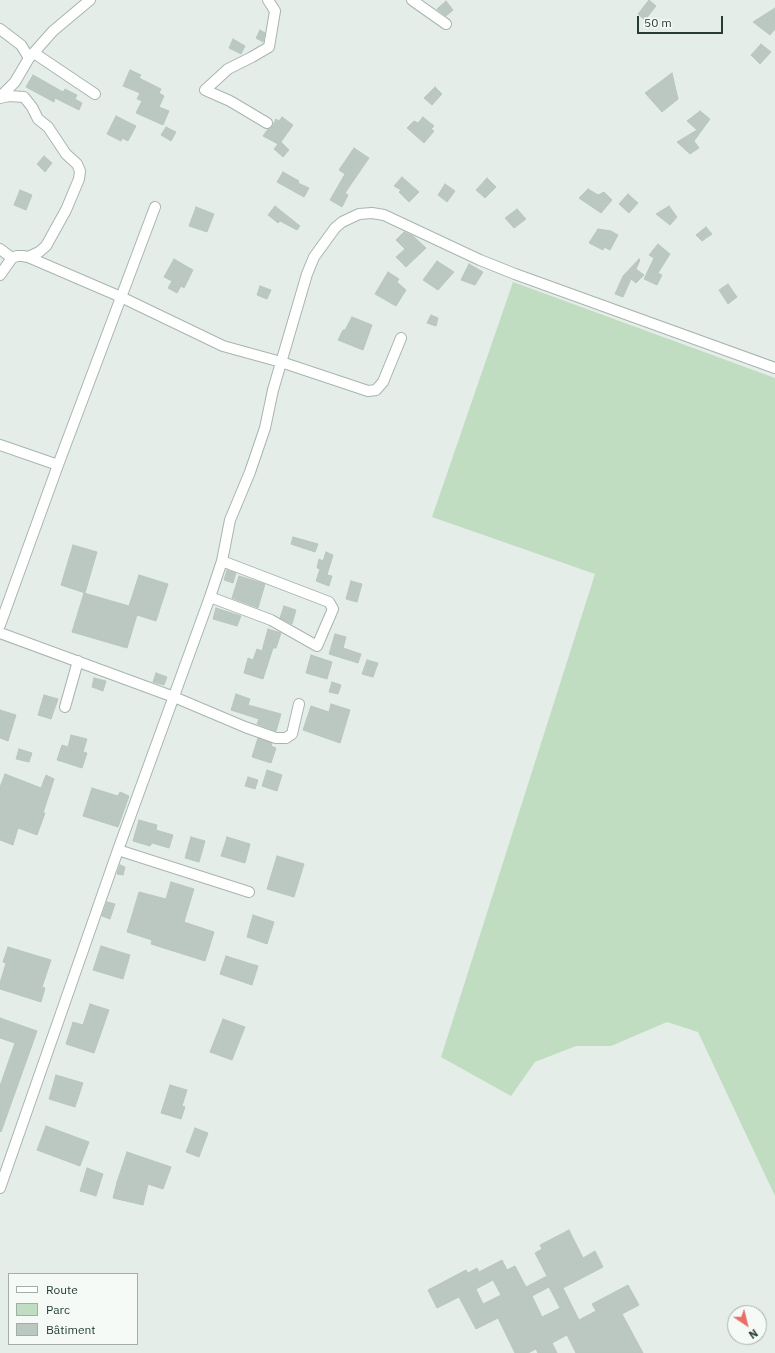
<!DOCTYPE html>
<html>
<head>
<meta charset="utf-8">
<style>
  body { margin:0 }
  #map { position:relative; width:775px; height:1353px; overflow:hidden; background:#e5ede8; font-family:"IBM Plex Sans",sans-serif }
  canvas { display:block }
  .legend { position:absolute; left:8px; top:1273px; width:130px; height:72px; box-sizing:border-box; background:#f6faf7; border:1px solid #a2afa9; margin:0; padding:5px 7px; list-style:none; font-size:12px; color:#253e33 }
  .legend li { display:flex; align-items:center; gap:8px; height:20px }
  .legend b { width:20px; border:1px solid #a2afa9 }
  .north { position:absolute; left:727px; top:1305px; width:40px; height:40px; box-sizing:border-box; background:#f6faf7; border:1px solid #a2afa9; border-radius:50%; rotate:145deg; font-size:11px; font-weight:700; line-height:16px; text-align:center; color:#253e33 }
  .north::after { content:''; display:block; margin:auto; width:14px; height:18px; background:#e96d68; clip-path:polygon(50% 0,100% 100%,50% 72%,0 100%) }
  .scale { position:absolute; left:637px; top:16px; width:86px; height:18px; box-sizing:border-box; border:2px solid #253e33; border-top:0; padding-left:5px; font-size:12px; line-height:14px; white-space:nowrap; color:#253e33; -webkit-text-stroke:3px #f6faf7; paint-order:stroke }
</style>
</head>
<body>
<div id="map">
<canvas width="775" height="1353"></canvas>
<ul class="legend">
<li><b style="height:5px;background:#fff"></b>Route</li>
<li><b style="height:11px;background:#c0ddc2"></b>Parc</li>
<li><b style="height:11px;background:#bbc8c1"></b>Bâtiment</li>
</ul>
<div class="north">N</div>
<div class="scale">50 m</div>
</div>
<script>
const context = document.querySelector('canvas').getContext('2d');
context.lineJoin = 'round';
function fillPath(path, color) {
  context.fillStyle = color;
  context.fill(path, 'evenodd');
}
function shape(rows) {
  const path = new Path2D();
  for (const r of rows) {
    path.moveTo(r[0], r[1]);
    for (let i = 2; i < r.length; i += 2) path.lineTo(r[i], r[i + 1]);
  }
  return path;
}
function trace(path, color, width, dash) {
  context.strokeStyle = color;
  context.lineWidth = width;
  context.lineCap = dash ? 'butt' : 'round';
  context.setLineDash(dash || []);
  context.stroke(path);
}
fillPath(shape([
  [513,282,775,378,775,1196,698,1032,667,1022,611,1046,576,1046,535,1062,511,1096,441,1057,595,574,432,517]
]), '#c0ddc2');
const building = shape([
  [649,0,656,6,645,20,638,14,649,0],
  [446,1,453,10,446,16,437,9,446,1],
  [775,8,775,29,770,35,753,22,775,8],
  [260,30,265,33,263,42,256,38,260,30],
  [233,39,245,46,241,54,229,48,233,39],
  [761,44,771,52,760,64,751,55,761,44],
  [130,70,141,75,139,78,161,89,159,93,164,96,159,107,169,111,163,125,136,113,142,101,137,99,140,93,123,86,130,70],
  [672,73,678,99,662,112,645,93,672,73],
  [33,75,63,92,65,89,77,95,75,99,82,103,79,110,55,98,54,102,26,87,33,75],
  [435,87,442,94,432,105,424,98,435,87],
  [700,111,710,119,694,141,699,148,690,154,677,142,697,130,687,121,700,111],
  [116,116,136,126,128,141,122,138,121,141,107,134,116,116],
  [282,117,293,125,281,142,289,150,283,157,274,149,278,144,263,136,268,129,272,127,276,119,279,121,282,117],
  [423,117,434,126,431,129,434,131,424,143,407,128,414,121,418,123,423,117],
  [166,127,176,132,171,141,161,135,166,127],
  [354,148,369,158,345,193,348,195,342,207,330,200,345,174,339,170,354,148],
  [44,156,52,163,45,172,37,164,44,156],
  [283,172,299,181,298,183,309,188,304,197,277,182,283,172],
  [402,177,419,192,409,202,399,192,401,190,394,186,402,177],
  [487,178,496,187,485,198,476,190,487,178],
  [445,184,455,191,447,202,438,195,445,184],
  [588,189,598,195,604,192,612,200,601,213,579,198,588,189],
  [20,190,32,195,26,210,14,205,20,190],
  [628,194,638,203,629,213,619,204,628,194],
  [275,206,300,226,297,230,280,221,278,223,268,215,275,206],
  [669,206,677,217,670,225,656,214,669,206],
  [196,207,214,214,207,232,189,226,196,207],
  [517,209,526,219,514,228,505,218,517,209],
  [706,227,712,234,702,241,696,235,706,227],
  [598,229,611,231,618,235,610,250,604,247,603,250,589,243,598,229],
  [404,232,413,236,426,248,406,267,396,257,405,249,396,240,404,232],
  [658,244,670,254,658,273,662,275,657,285,644,279,654,258,649,255,658,244],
  [174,259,193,270,184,288,181,286,177,293,168,288,172,281,164,277,174,259],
  [639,259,640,260,636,269,644,275,636,283,631,279,623,297,615,294,623,276,639,259],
  [437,261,454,272,438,290,423,280,437,261],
  [469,264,483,272,475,285,461,280,469,264],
  [388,272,399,279,397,282,406,290,396,306,375,294,388,272],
  [728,284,737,297,728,304,719,290,728,284],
  [260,286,271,290,267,299,257,295,260,286],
  [431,315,438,318,436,326,427,323,431,315],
  [352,317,372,325,363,350,338,340,343,330,345,330,352,317],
  [293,537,318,544,315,552,291,544,293,537],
  [73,545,97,552,85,593,61,585,73,545],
  [326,552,333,555,327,575,332,576,329,586,316,581,320,569,317,568,319,559,323,561,326,552],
  [227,570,236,573,233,583,224,580,227,570],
  [139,575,168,584,156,621,137,615,127,648,72,632,84,593,129,606,139,575],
  [239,576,265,584,258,608,232,598,239,576],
  [351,581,362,584,357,602,346,599,351,581],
  [284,606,296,610,292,624,280,618,284,606],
  [216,608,241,616,237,626,213,619,216,608],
  [268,629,281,633,276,648,273,648,263,679,244,673,248,658,253,660,257,649,262,651,268,629],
  [335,634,346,637,343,648,361,654,358,663,329,654,335,634],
  [311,655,332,662,327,679,306,673,311,655],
  [367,660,378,663,373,677,362,674,367,660],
  [156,673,167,677,164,685,153,682,156,673],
  [94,678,106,681,103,691,92,687,94,678],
  [332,682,341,685,338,694,329,692,332,682],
  [236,694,250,699,248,705,281,714,276,731,257,724,259,719,231,710,236,694],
  [44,695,58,699,51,719,38,715,44,695],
  [331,704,350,710,340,743,303,730,311,706,329,712,331,704],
  [0,710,16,715,8,741,0,738,0,710],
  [71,735,87,739,83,752,87,753,82,768,57,760,62,745,68,747,71,735],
  [258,738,272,743,271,746,276,748,271,763,252,757,258,738],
  [19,749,32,753,29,762,16,759,19,749],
  [267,770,282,775,277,791,262,786,267,770],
  [5,774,41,788,46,775,54,779,43,813,45,813,37,835,18,828,13,845,0,840,0,787,5,774],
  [248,777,258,780,255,789,245,786,248,777],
  [92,788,118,796,120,792,129,796,118,827,83,816,92,788],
  [139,820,157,825,156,830,173,835,169,848,152,843,150,846,133,841,139,820],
  [191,837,205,841,199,862,185,858,191,837],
  [227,837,250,844,245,863,221,856,227,837],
  [277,856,304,864,294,897,267,889,277,856],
  [120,865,125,867,123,875,117,874,120,865],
  [171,882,194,889,184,922,214,932,205,961,151,944,152,940,127,932,139,892,166,899,171,882],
  [107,902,115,904,110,919,102,916,107,902],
  [253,915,274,922,267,944,247,937,253,915],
  [101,946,130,955,123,979,93,970,101,946],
  [8,947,51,960,42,987,45,988,41,1002,0,989,0,983,6,963,3,962,8,947],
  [226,956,258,966,252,985,220,974,226,956],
  [90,1004,109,1010,94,1053,66,1044,73,1022,83,1025,90,1004],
  [0,1018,37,1031,1,1132,0,1131,0,1086,15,1043,0,1038,0,1018],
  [223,1019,245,1027,232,1060,210,1052,223,1019],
  [56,1075,83,1083,75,1107,49,1099,56,1075],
  [170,1085,187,1090,182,1106,185,1107,181,1119,161,1113,170,1085],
  [46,1126,89,1142,80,1166,37,1150,46,1126],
  [195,1128,208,1133,199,1157,186,1152,195,1128],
  [127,1152,171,1167,163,1189,148,1184,143,1205,113,1198,117,1182,127,1152],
  [87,1168,103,1174,96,1196,80,1191,87,1168],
  [569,1230,583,1258,595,1251,603,1267,563,1288,579,1320,596,1311,592,1304,628,1285,639,1305,622,1314,643,1353,576,1353,567,1335,552,1343,557,1353,538,1353,536,1349,528,1353,515,1353,498,1318,476,1329,459,1297,437,1308,428,1290,466,1270,468,1273,477,1268,479,1272,502,1260,507,1270,515,1266,526,1287,547,1276,535,1253,542,1249,540,1245,569,1230],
  [493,1280,501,1295,483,1304,476,1289,493,1280],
  [549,1287,560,1308,542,1317,532,1296,549,1287]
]);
fillPath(building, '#bbc8c1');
trace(building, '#b8c7be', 1);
const street = shape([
  [412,0,446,24],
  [0,29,21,45,29,58],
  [34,53,95,94],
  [0,97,15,82,29,58,53,31,90,0],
  [0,98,9,96,24,97,32,107,38,119,48,127,66,154,77,164,80,171,79,179,66,210,46,246,39,252,28,257],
  [267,123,230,101,205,90,228,69,252,57,269,47,275,11,268,0],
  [0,249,12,258],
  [0,275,12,258,17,256,23,256,28,257,121,297,223,346,281,362,368,391,376,390,383,382,401,338],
  [0,445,58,465],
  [210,597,271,620,317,646,333,609,329,602,222,561],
  [0,625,58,465,155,207],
  [0,633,174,697,245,727,276,738,286,738,292,734,299,704],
  [65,707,78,661],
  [118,850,249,892],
  [0,1188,118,850,210,597,222,561,230,520,250,472,265,428,273,390,307,274,314,257,335,228,342,222,359,214,372,213,384,215,480,260,515,274,775,368]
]);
trace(street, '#a8b5ae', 12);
trace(street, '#fff', 10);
</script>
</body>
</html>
